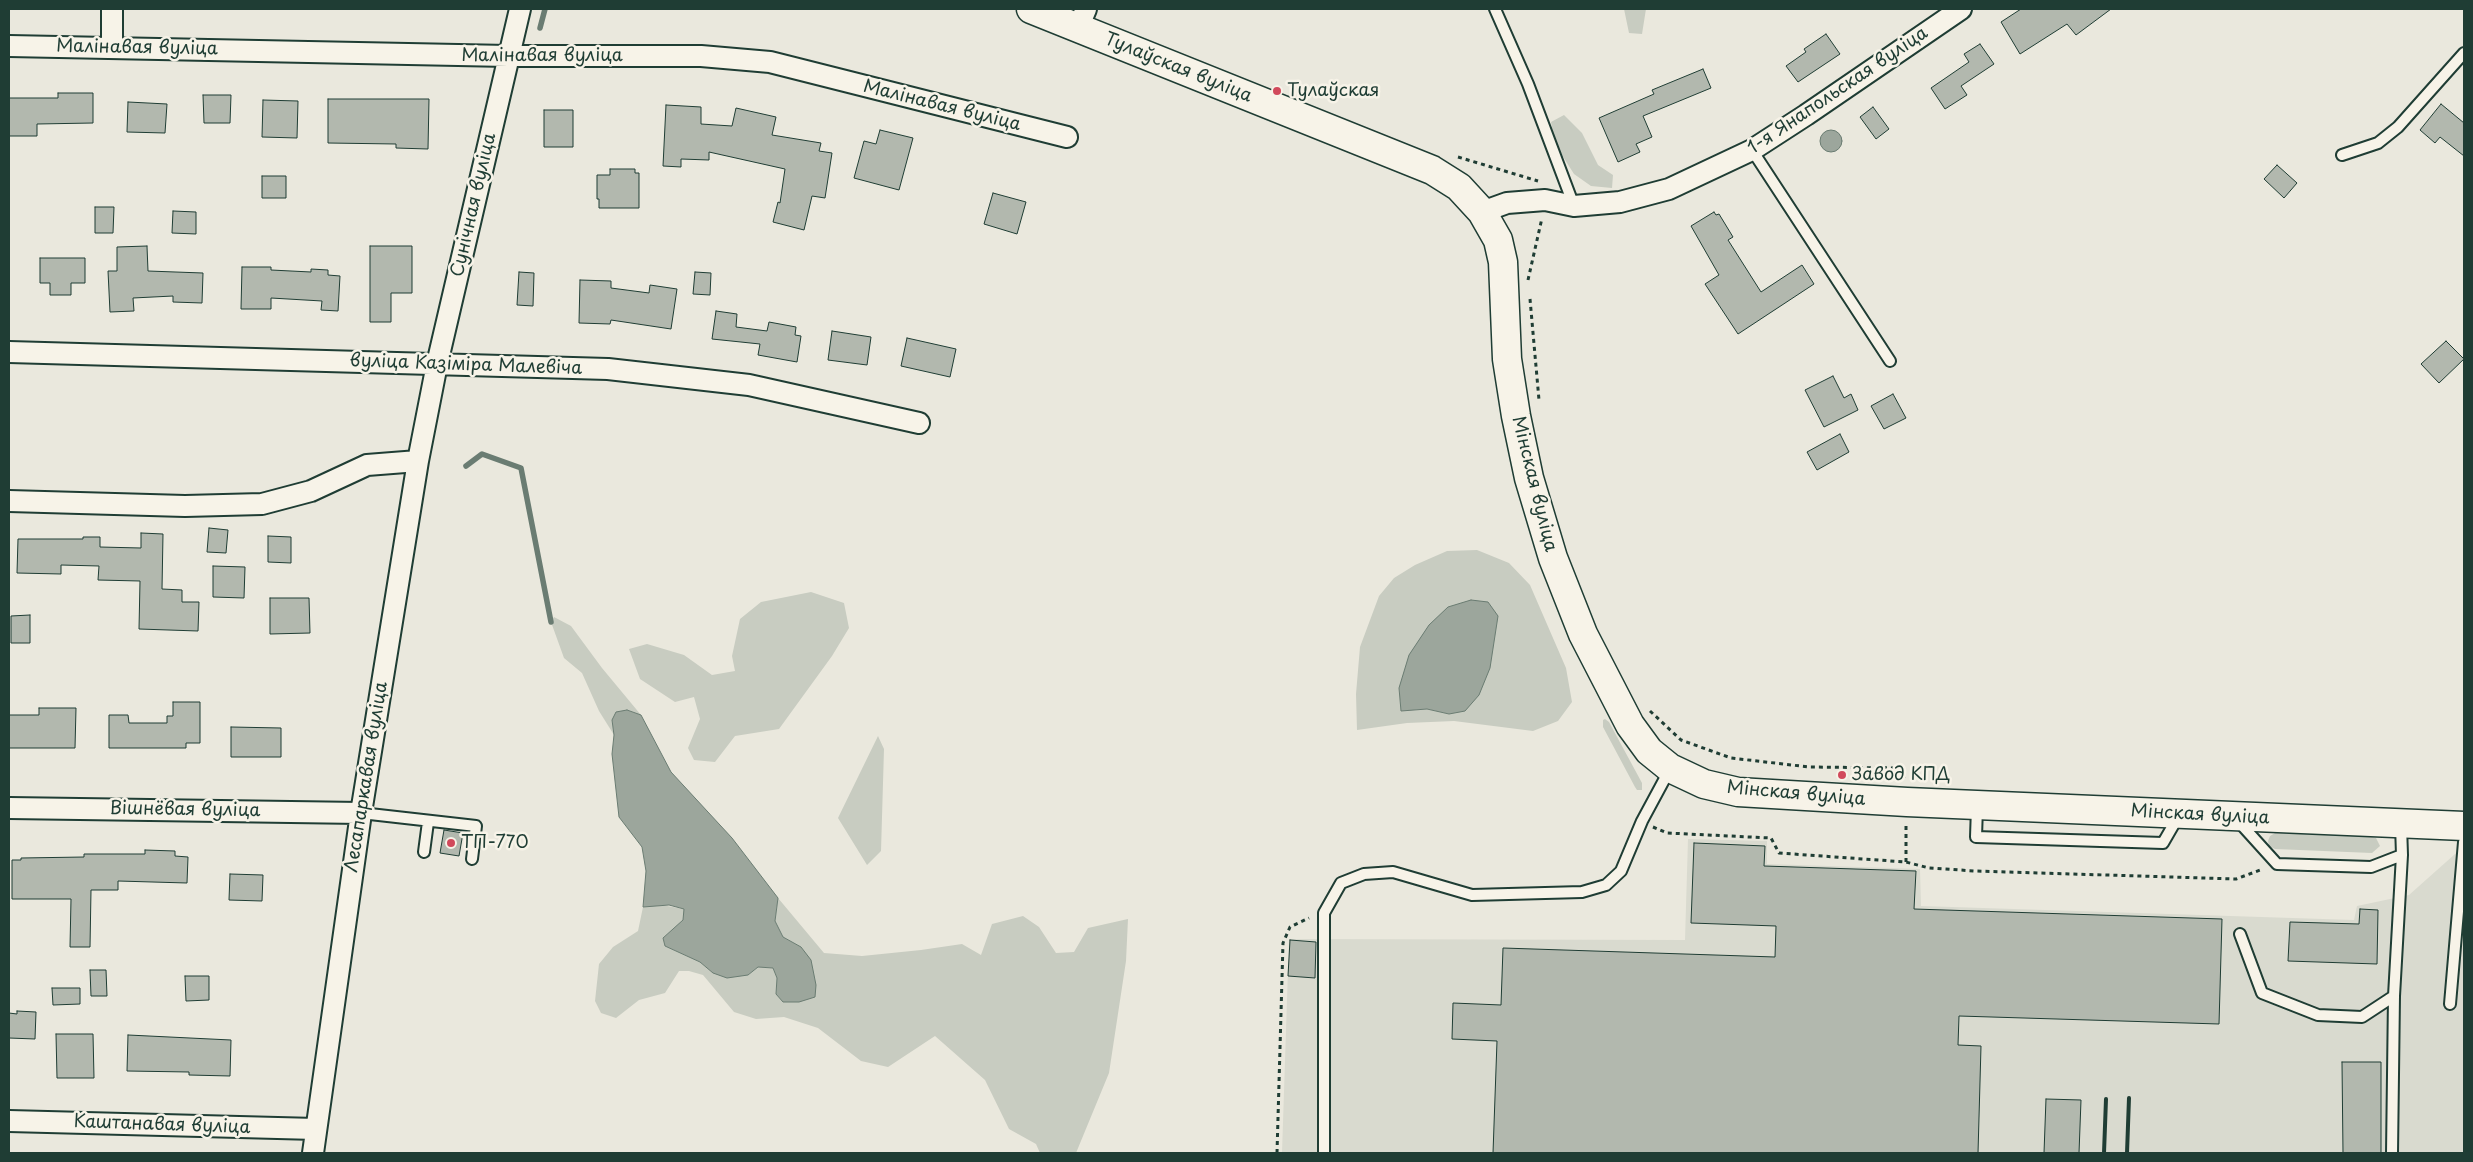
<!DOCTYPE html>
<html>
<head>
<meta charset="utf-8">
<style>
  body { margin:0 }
  #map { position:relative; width:2473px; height:1162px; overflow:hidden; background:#eae8dd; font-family:"Playpen Sans",sans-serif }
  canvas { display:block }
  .frame { position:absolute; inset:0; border:10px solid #1f3d34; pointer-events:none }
</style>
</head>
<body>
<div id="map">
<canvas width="2473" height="1162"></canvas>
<div class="frame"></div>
</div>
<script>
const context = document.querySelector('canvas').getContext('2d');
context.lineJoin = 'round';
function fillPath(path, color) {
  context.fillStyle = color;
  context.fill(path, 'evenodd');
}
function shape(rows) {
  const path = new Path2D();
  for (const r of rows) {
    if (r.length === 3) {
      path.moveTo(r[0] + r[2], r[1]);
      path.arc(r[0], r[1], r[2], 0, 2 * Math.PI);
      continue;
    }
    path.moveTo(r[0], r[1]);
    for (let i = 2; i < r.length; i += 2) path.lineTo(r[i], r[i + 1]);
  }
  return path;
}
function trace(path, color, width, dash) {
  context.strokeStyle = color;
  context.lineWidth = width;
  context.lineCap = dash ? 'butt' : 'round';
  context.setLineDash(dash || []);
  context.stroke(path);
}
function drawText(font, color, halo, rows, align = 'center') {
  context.font = font + ' "Playpen Sans",sans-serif';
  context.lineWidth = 5;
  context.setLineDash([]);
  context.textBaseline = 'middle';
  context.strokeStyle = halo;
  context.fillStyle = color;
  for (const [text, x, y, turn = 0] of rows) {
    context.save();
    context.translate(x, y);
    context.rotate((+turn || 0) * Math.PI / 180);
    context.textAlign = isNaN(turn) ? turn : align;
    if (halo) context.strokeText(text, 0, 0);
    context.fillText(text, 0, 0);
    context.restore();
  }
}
fillPath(shape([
  [1688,839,1767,841,1767,864,1920,869,1921,906,2354,920,2357,906,2409,895,2464,846,2464,1153,1282,1153,1289,939,1685,940],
  [1290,941,1316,942,1315,978,1288,976]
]), '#d9dacf');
fillPath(shape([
  [1624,9,1646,9,1642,34,1629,33],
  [1564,115,1582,133,1598,165,1613,175,1612,188,1591,186,1574,174,1555,144,1551,122],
  [1477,550,1509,563,1530,585,1566,668,1572,702,1558,721,1533,731,1454,721,1407,723,1357,730,1356,694,1360,647,1379,596,1394,578,1415,565,1447,551],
  [1399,688,1449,714,1427,709,1401,710],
  [811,592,844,603,849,628,832,656,779,729,735,736,715,762,694,760,688,748,700,719,694,697,675,702,640,679,629,649,647,644,684,655,712,675,735,671,732,656,740,619,761,602],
  [554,617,571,626,602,668,641,715,627,710,612,720,614,735,599,711,582,673,564,658,551,622],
  [1605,719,1609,722,1642,783,1642,790,1637,790,1635,787,1603,727,1603,720],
  [878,736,884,749,881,851,867,865,838,818],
  [2275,833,2369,836,2376,838,2380,846,2372,853,2275,849,2269,846,2268,841,2270,836],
  [778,898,824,953,862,956,921,950,962,944,981,955,992,924,1023,916,1039,927,1056,953,1074,952,1088,928,1128,919,1126,961,1109,1073,1076,1153,1040,1153,1036,1144,1009,1129,985,1080,935,1036,888,1067,861,1061,818,1028,784,1017,756,1019,734,1012,703,975,689,971,679,971,665,993,639,1000,616,1018,601,1013,595,1001,599,964,613,947,638,931,643,907,656,904,684,909,684,920,663,938,665,946,700,962,713,973,748,975,758,967,773,968,777,978,776,994,783,1002,799,1002,801,947,783,937,775,921]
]), '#c8ccc1');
const water = shape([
  [1831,141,11],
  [1471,600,1488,602,1498,616,1490,668,1479,695,1465,711,1449,714,1427,709,1401,711,1399,688,1409,655,1429,625,1448,607,1471,600],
  [627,710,641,715,671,772,732,838,778,898,775,921,783,937,801,947,811,960,816,985,815,997,799,1002,783,1002,776,994,777,978,773,968,758,967,748,975,727,978,713,973,700,962,665,946,663,938,683,920,684,909,669,905,643,907,646,871,642,847,619,817,612,754,614,735,612,720,616,712,627,710]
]);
fillPath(water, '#9ca69c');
trace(water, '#6a7c72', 1);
trace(shape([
  [540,28,545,9],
  [466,466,482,454,521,468,551,622]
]), '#6a7c72', 5.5);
const building = shape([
  [2021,9,2111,9,2076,35,2067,24,2020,54,2001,22,2021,9],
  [1826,34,1840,54,1798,82,1786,66,1806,52,1804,49,1826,34],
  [1980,44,1994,64,1961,86,1967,95,1945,109,1931,88,1969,62,1964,54,1980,44],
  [1703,69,1711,88,1643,116,1652,137,1636,144,1640,152,1618,162,1599,118,1654,94,1652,90,1703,69],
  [58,93,93,93,93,123,37,124,37,136,9,136,9,98,58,98,58,93],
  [203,95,231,95,230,123,204,123,203,95],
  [328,99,429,99,428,149,396,148,396,144,328,143,328,99],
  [263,100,298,101,297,138,262,137,263,100],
  [128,102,167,104,165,133,127,132,128,102],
  [2441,104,2464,123,2464,156,2440,137,2435,143,2420,130,2441,104],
  [666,105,701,107,701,124,732,126,736,108,776,117,772,135,821,143,819,151,832,153,825,198,812,196,804,230,773,222,778,202,780,203,785,169,709,152,709,160,681,159,681,167,663,166,666,105],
  [1873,107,1889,129,1876,139,1860,117,1873,107],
  [544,110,573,110,573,147,544,147,544,110],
  [880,130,913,138,899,190,854,178,864,141,876,144,880,130],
  [2277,165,2297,183,2284,198,2264,179,2277,165],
  [610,169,635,169,635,173,639,173,639,208,599,208,599,199,597,199,597,175,610,175,610,169],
  [262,176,286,176,286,198,262,198,262,176],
  [993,193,1026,202,1017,234,984,224,993,193],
  [95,207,114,207,113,233,95,233,95,207],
  [173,211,196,212,196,234,172,233,173,211],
  [1714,212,1716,215,1719,214,1733,237,1728,240,1761,292,1802,265,1814,284,1738,334,1705,284,1719,275,1691,226,1714,212],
  [147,246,148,271,203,273,202,303,173,302,173,296,133,298,134,311,110,312,108,271,117,271,117,247,147,246],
  [370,246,412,246,412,293,391,293,391,322,370,322,370,246],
  [40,258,85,258,85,283,71,283,71,295,50,295,50,283,40,283,40,258],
  [242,267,271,267,271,270,311,272,311,269,328,270,328,275,340,276,338,311,321,310,322,301,271,298,271,309,241,309,242,267],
  [519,272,534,273,533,306,517,305,519,272],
  [695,272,711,273,710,295,693,294,695,272],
  [580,280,611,281,611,288,649,293,650,285,677,289,671,329,611,320,610,324,579,323,580,280],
  [716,311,737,314,736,327,767,331,769,322,796,327,795,335,801,336,797,362,758,355,760,344,712,339,716,311],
  [832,331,871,337,867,365,828,360,832,331],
  [907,338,956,349,950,377,901,366,907,338],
  [2446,341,2464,359,2439,383,2421,364,2446,341],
  [1833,376,1844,398,1851,394,1858,410,1824,427,1805,390,1833,376],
  [1893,394,1906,418,1884,429,1871,406,1893,394],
  [1840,434,1849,452,1817,470,1807,452,1840,434],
  [209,528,228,530,226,553,207,552,209,528],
  [141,533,163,534,162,589,182,590,182,602,199,602,198,631,139,629,140,581,98,580,99,566,61,565,61,574,17,573,18,539,83,539,83,537,100,537,100,547,141,548,141,533],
  [268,536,291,537,291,563,268,562,268,536],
  [213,566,245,567,244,598,213,597,213,566],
  [270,598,309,598,310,633,270,634,270,598],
  [30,615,30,643,11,643,11,616,30,615],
  [173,702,200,702,200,743,186,743,186,748,109,748,109,715,128,715,129,723,167,723,167,716,173,716,173,702],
  [39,708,76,708,75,748,9,748,9,715,39,715,39,708],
  [231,727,281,728,281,757,231,757,231,727],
  [444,830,463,833,459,856,440,853,444,830],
  [1694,843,1765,846,1764,866,1916,871,1914,909,2222,919,2219,1024,1959,1016,1958,1045,1981,1046,1978,1153,1493,1153,1497,1041,1452,1039,1453,1003,1501,1005,1503,948,1775,957,1776,926,1691,923,1694,843],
  [145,850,175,851,175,856,188,857,187,883,118,881,118,890,91,890,90,947,70,947,71,899,12,899,12,860,21,860,21,858,84,857,84,854,145,854,145,850],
  [230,874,263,875,262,901,229,900,230,874],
  [2360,909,2378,910,2377,964,2288,961,2290,922,2359,924,2360,909],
  [1290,940,1316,942,1315,978,1288,976,1290,940],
  [90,970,106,970,107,996,91,996,90,970],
  [185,976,209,976,209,1000,186,1001,185,976],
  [52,988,80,988,80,1004,53,1005,52,988],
  [17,1011,36,1012,35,1039,9,1038,9,1013,17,1014,17,1011],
  [56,1034,93,1034,94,1078,57,1078,56,1034],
  [128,1035,231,1040,230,1076,189,1075,189,1072,127,1071,128,1035],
  [2342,1062,2381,1062,2381,1153,2343,1153,2342,1062],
  [2046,1099,2081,1100,2079,1153,2044,1153,2046,1099]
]);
fillPath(building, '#b2b8ae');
trace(building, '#1f3d34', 1);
const service = shape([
  [1495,9,1528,84,1574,206],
  [1752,150,1890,361],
  [2342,155,2378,143,2398,127,2464,53],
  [1977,807,1976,837,2163,843,2178,817],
  [361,813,476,826,472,859],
  [2239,822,2277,864,2371,867,2402,855],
  [424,852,428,822],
  [2240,934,2262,993,2318,1015,2362,1017,2394,996,2402,855,2401,825],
  [2450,1004,2464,842],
  [1324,1153,1324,913,1341,883,1364,874,1393,872,1472,895,1582,892,1606,885,1621,871,1642,821,1670,769],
  [2392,1153,2394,996]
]);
const minor = shape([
  [1078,28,1086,9],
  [9,46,508,56,701,56,770,62,1067,137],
  [112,48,112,9],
  [1482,212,1507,203,1545,200,1574,206,1620,202,1669,189,1752,150,1806,115,1961,9],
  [9,352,608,369,749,385,919,423],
  [9,501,185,506,262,504,311,491,367,465,418,461],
  [9,808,361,813],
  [9,1121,316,1129],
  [313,1153,361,813,418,461,437,364,520,9]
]);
const secondary = shape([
  [1031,9,1432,170,1459,187,1482,212,1498,240,1503,262,1507,359,1516,416,1529,478,1553,558,1583,634,1630,725,1649,751,1670,768,1704,784,1738,792,1907,802,2464,826]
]);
trace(service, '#1f3d34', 14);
trace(minor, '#1f3d34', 24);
trace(secondary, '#1f3d34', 31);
trace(shape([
  [1458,157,1538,181],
  [1528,280,1542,218],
  [1530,299,1539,400],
  [1650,711,1681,740,1731,758,1809,767,1900,768,1904,778],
  [1653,827,1667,833,1771,838,1779,853,1906,862,1929,868,1975,871,2236,879,2263,869],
  [1906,862,1906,823],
  [1277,1153,1283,943,1290,927,1309,918]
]), '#1f3d34', 3, [4, 4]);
trace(service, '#f7f3e8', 10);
trace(minor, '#f7f3e8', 20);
trace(secondary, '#f7f3e8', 28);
trace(shape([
  [2104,1153,2106,1099],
  [2127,1153,2129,1098]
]), '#1f3d34', 4);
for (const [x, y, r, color] of [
  [1277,91,5,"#d1495b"],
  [1842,775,5,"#d1495b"],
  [451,843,5,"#d1495b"]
]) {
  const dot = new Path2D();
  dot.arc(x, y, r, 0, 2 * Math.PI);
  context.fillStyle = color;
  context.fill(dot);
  trace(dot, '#f7f3e8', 2);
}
drawText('18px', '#1f3d34', '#f7f3e8', [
  ["Малінавая вуліца",137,48,1],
  ["Малінавая вуліца",542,56],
  ["Тулаўская вуліца",1178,68,22],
  ["1-я Янапольская вуліца",1838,91,-34],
  ["Малінавая вуліца",942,106,14],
  ["Сунічная вуліца",474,205,-77],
  ["вуліца Казіміра Малевіча",466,365,2],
  ["Мінская вуліца",1534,484,76],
  ["Лесапаркавая вуліца",367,777,-81],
  ["Мінская вуліца",1796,794,5],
  ["Вішнёвая вуліца",185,810,1],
  ["Мінская вуліца",2200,815,3],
  ["Каштанавая вуліца",162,1125,2]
]);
drawText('18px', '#1f3d34', '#f7f3e8', [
  ["Тулаўская",1287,91],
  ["Завод КПД",1852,775],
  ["ТП-770",461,843]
], 'left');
</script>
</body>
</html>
